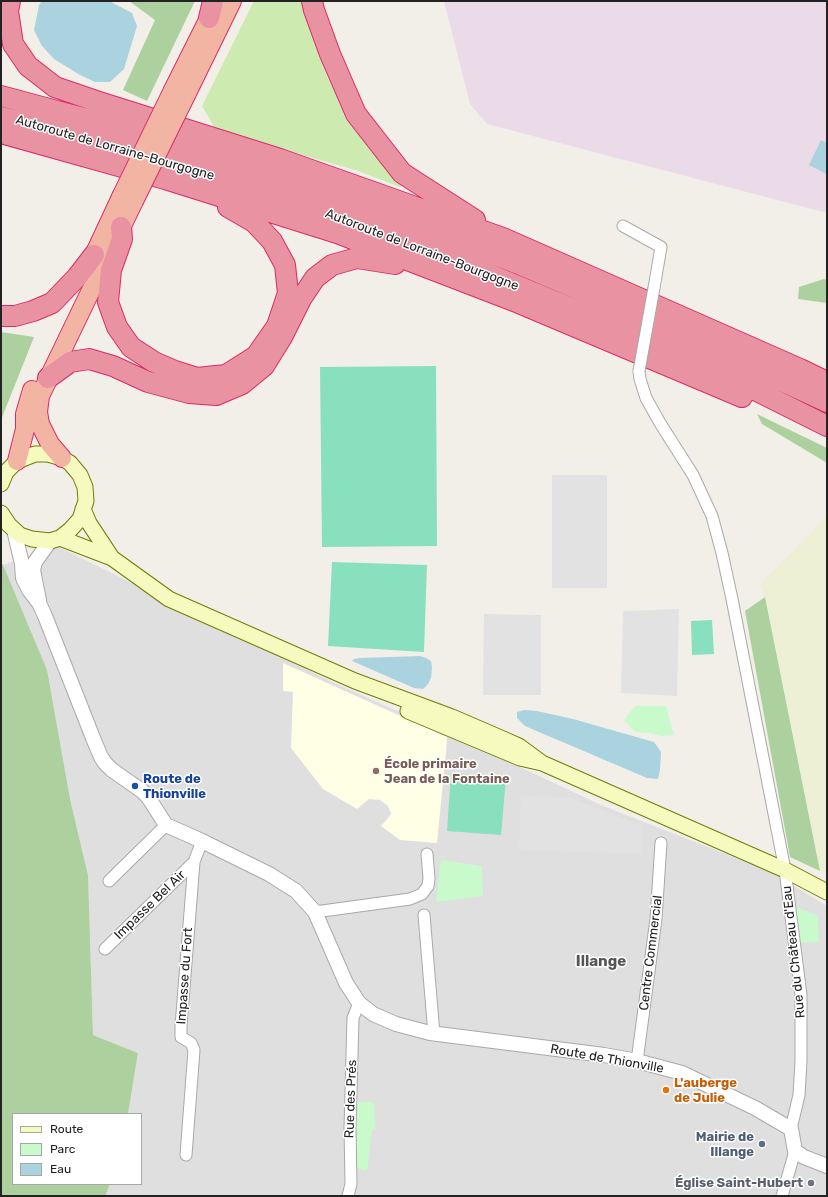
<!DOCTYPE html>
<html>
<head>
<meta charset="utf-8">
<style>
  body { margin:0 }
  #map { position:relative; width:828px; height:1197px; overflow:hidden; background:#f2efe9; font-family:Rubik,sans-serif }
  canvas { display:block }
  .frame { position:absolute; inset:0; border:2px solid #222; pointer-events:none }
  .legend { position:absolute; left:12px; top:1113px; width:130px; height:72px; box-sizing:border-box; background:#fff; border:1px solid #a7a7a7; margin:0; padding:5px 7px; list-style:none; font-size:12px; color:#222 }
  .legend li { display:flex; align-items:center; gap:8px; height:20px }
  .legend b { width:20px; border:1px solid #a7a7a7 }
</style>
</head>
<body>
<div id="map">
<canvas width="828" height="1197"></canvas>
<div class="frame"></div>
<ul class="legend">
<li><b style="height:5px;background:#f7fabf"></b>Route</li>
<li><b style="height:11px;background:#c8facc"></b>Parc</li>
<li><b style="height:11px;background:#aad3df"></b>Eau</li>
</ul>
</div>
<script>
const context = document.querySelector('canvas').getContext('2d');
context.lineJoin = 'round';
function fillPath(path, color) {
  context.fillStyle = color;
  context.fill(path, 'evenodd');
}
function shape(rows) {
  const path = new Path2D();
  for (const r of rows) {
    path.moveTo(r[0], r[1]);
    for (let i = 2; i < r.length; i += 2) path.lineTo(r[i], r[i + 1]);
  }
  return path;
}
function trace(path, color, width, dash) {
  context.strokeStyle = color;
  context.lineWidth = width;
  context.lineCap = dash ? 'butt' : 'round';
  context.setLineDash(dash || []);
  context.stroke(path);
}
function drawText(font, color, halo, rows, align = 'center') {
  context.font = font + ' Rubik,sans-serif';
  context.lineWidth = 3;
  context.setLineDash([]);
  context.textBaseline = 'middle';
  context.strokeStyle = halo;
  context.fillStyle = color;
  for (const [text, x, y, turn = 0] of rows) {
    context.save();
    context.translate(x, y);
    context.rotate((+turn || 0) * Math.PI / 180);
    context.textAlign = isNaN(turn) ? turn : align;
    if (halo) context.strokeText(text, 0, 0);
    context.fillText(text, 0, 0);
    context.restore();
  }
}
fillPath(shape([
  [57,546,330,681,449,734,601,805,771,872,827,906,827,1196,105,1196,110,1184,141,1184,141,1114,128,1114,138,1053,93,1035,88,875,70,799,3,565]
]), '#e0dfdf');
fillPath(shape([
  [444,1,827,1,827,213,487,124,470,104]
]), '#ebdbe8');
fillPath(shape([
  [283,663,447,737,446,752,437,843,400,840,381,826,389,817,391,813,388,806,380,800,369,799,357,809,323,789,291,748,293,692,283,691]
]), '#ffffe5');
fillPath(shape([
  [827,512,827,875,820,871,765,597,759,585,820,523]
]), '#eef0d5');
fillPath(shape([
  [254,1,305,1,312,34,327,76,344,109,404,183,400,187,358,171,216,130,202,106]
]), '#cdebb0');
fillPath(shape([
  [129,1,195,1,147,101,123,90,155,20],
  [824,279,827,280,827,303,798,299,799,287],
  [1,332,34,337,1,420],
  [757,414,827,448,827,463,762,424],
  [1,562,3,565,47,670,70,799,88,875,93,1035,138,1053,128,1114,13,1114,13,1184,110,1184,105,1196,1,1196],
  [765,597,820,871,790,857,745,611]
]), '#add19e');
fillPath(shape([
  [635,706,666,706,674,735,661,736,650,733,635,732,624,720],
  [441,860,482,866,483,896,436,902],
  [794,906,818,916,819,942,798,943],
  [356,1102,371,1102,374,1105,375,1129,372,1130,367,1171,356,1168,354,1133]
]), '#c8facc');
fillPath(shape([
  [436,366,437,546,322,547,320,367],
  [332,562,427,565,424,652,328,646],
  [712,620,714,654,692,655,691,621],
  [451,773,506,778,501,835,447,831]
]), '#88e0be');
fillPath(shape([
  [552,475,607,475,607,588,552,588],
  [679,609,677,696,621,693,623,611],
  [484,614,541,615,541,695,483,695],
  [521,796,569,797,642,826,641,854,519,850]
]), '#e2e2e2');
fillPath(shape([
  [42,1,109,1,132,13,137,26,124,69,110,82,95,82,80,75,54,59,42,46,34,30,39,5],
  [821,140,827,143,827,174,809,165],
  [420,656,426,658,431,661,432,668,431,678,428,684,423,689,414,688,352,661,354,659,360,658],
  [524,710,537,711,573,719,654,742,661,752,660,770,658,779,647,778,525,726,517,718,517,712]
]), '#aad3df');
const minor = shape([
  [623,226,661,247,654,288],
  [639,371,640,379,646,398,660,423,693,475,712,516,722,553,732,599,785,870,801,995,801,1061,799,1095,791,1129],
  [109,881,166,825],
  [315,912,410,899,422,894,428,886,429,878,427,854],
  [424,915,434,1034],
  [105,949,194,862],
  [637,1061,656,919,661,843],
  [186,1155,194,1050,191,1043,181,1037,181,1026,194,862,202,841],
  [348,1196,351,1184,350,1128,353,1018,359,1003],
  [782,1196,795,1151]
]);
const tertiary = shape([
  [14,530,22,564,23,578,29,590,39,603,45,616,93,738,101,757,105,763,112,770,142,791,148,797,166,825,202,841,269,874,296,891,315,912,346,983,359,1003,373,1014,396,1024,430,1033,604,1055,637,1061,682,1073,755,1108,791,1129,795,1151,804,1157,827,1166],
  [39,600,33,570,35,562,50,541]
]);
const secondary = shape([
  [1,484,6,472,17,461,35,454,48,454,62,458,70,463,80,475,85,487,86,501,80,519,70,530,60,538,50,541,32,539,20,535,9,525,1,513],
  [83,509,89,523,112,558],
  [60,538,112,558,169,599,355,681,452,717,503,739,519,746,542,763],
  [408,711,520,758,542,763,785,870,827,892]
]);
const trunk = shape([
  [173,90,209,18,217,6],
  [187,93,232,1],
  [89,269,92,262,94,255,121,197],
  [62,458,50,444,40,424,38,412,40,396,134,201],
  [17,461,25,429,25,414,32,390]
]);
const motorway = shape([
  [10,1,8,11,13,44,28,66,55,87,96,101,280,159,503,238,800,369,827,382],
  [312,1,314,10,330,54,356,114,402,173,475,220],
  [209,18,213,1],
  [1,96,135,132,198,151,346,199,431,230,521,265,608,302,696,341,827,402],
  [1,117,62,132,191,168,341,217,424,247,691,358,827,426],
  [1,133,165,179,337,233,519,303,742,397],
  [121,227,122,239,111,270,108,302,117,327,131,347,154,362,175,371,197,378,226,375,256,356,277,326,288,293,285,265,272,241,254,222,228,207],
  [1,316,15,316,33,311,52,303,77,277,94,255],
  [48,378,70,362,89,359,113,366,148,382,189,393,216,395,242,384,264,366,282,337,301,299,315,278,332,265,357,258,395,264]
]);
trace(minor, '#a9a9a9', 13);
trace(tertiary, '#a9a9a9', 16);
trace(secondary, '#707d05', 17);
trace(trunk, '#dc2a67', 20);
trace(motorway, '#dc2a67', 22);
trace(minor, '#fff', 11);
trace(tertiary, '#fff', 14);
trace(secondary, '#f7fabf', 15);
trace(trunk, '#f2b4a3', 18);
trace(motorway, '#e892a2', 20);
const minorBridge = shape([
  [639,371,654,288]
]);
const trunkBridge = shape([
  [121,197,173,90],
  [134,201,187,93]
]);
trace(minorBridge, '#a9a9a9', 13, []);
trace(trunkBridge, '#dc2a67', 20, []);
trace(minorBridge, '#fff', 11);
trace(trunkBridge, '#f2b4a3', 18);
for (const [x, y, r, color] of [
  [376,771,4,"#8d6e63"],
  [135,786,4,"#1a4fb4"],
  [666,1090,4,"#e8710a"],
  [762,1144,4,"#5c6f8a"],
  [811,1183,4,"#6b7280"]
]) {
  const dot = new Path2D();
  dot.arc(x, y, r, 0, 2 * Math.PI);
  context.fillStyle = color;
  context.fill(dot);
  trace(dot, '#fff', 1.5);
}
drawText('13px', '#222', '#fff', [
  ["Autoroute de Lorraine-Bourgogne",115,148,16],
  ["Autoroute de Lorraine-Bourgogne",422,250,21],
  ["Impasse Bel Air",150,905,-44],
  ["Rue du Château d'Eau",794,952,-96],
  ["Centre Commercial",651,953,-83],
  ["Impasse du Fort",185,976,-86],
  ["Route de Thionville",607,1059,10],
  ["Rue des Prés",351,1099,-88]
]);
drawText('bold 13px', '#785e54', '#fff', [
  ["École primaire",384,764],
  ["Jean de la Fontaine",384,779]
], 'left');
drawText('bold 13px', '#164399', '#fff', [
  ["Route de",143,779],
  ["Thionville",143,794]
], 'left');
drawText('bold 13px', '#c56008', '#fff', [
  ["L'auberge",674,1083],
  ["de Julie",674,1098]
], 'left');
drawText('bold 13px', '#4e5e75', '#fff', [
  ["Mairie de",754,1137],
  ["Illange",754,1152]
], 'right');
drawText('bold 13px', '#5b616d', '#fff', [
  ["Église Saint-Hubert",803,1183]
], 'right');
drawText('bold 15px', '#555', '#fff', [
  ["Illange",601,962]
]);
</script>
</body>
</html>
